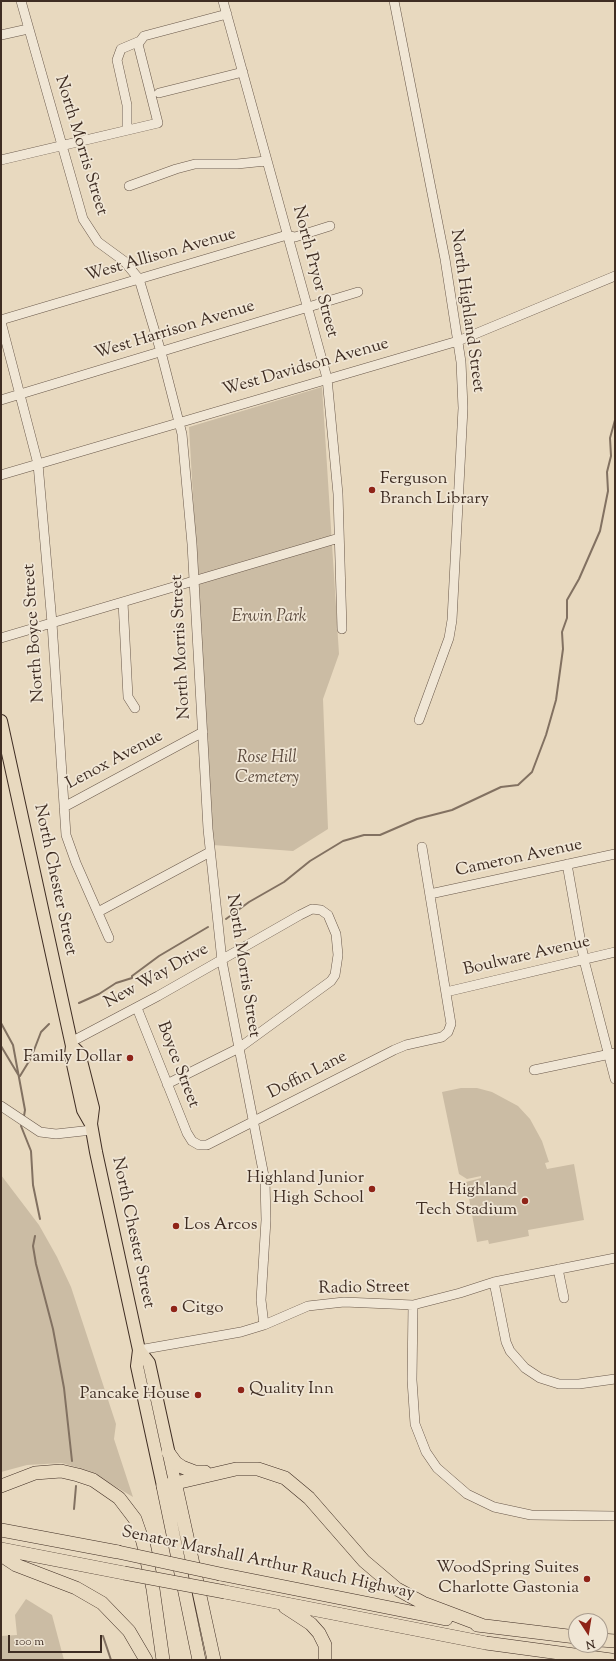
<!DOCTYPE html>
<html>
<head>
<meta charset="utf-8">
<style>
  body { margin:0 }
  #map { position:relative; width:616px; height:1661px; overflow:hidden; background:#e8d9bf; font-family:"Sorts Mill Goudy",serif }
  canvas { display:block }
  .frame { position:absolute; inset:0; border:2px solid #3f2d23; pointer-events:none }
  .north { position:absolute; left:568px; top:1613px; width:40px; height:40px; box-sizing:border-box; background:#f0e6d5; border:1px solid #a99c8e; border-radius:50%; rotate:168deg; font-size:11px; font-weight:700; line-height:16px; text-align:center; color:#3f2d23 }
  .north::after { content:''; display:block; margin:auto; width:14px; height:18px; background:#8f2418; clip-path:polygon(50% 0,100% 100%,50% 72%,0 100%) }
  .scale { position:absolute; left:8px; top:1635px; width:94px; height:18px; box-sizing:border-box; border:2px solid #3f2d23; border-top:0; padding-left:5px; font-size:12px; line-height:14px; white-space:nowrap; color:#3f2d23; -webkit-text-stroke:3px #f0e6d5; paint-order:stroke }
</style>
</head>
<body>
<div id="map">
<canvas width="616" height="1661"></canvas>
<div class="frame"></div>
<div class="north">N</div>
<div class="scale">100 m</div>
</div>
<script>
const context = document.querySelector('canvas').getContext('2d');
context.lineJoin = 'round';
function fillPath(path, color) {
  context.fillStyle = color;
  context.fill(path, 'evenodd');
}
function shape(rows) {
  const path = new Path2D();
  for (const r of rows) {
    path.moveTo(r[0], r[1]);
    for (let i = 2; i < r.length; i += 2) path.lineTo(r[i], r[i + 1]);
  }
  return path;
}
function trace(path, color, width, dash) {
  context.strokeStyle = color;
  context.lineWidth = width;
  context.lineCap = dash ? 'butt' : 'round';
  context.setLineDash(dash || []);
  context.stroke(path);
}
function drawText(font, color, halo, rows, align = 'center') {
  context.font = font + ' "Sorts Mill Goudy",serif';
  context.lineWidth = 3.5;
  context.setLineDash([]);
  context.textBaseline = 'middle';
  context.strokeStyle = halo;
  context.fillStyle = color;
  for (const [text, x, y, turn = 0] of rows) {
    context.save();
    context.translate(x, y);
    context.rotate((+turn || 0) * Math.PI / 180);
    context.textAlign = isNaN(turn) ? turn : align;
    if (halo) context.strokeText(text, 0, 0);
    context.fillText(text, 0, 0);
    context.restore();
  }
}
fillPath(shape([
  [322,387,339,654,323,699,328,829,293,851,213,845,189,427],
  [461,1088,477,1088,492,1092,518,1106,530,1119,542,1141,549,1162,545,1163,547,1169,574,1164,584,1220,528,1230,529,1236,489,1244,488,1240,477,1242,466,1182,481,1178,481,1176,467,1179,459,1174,442,1092],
  [1,1175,39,1225,57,1257,71,1287,116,1424,114,1439,133,1497,89,1471,62,1463,27,1465,1,1472],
  [26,1599,52,1615,64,1660,2,1660,1,1636,17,1635,15,1615]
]), '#cbbca4');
trace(shape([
  [226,919,249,902,284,882,310,861,343,841,364,835,380,835,417,819,452,810,501,787,518,785,532,772,546,735,556,700,563,649,562,632,567,618,567,600,579,579,600,531,608,491,607,472,611,456,610,438,615,420],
  [79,1003,99,994,116,983,132,978,132,976,159,956,208,927],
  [1,1023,13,1045,25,1110,24,1116],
  [1,1046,19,1076],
  [20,1076,31,1058,41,1032,49,1024],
  [21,1126,31,1151,33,1185,40,1219],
  [35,1236,33,1246,36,1264,53,1329,64,1388,72,1461],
  [74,1509,76,1486],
  [103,1636,111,1660]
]), '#827161', 2);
const minor = shape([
  [21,1,83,219,98,242,124,261,139,279,161,352,182,434,192,544,208,829,222,961,265,1181,266,1220,261,1300,264,1325],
  [223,1,327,378,338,494,342,629],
  [394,1,445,259,461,362,463,408,452,620,449,638,419,720],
  [1,35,28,29],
  [159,93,243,72],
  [127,130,127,105,117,60,121,49,140,41],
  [1,160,158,123,138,44,144,36,227,14],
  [129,186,176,169,195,164,237,164,266,161],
  [1,320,287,235,295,237,330,226],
  [1,322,38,464,52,623,66,835,76,863,109,938],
  [1,400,358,292],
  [1,475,458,341,615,276],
  [123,602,128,697,135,708],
  [1,638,339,538],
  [64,807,203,732],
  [567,864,584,960,615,1079],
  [430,894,615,854],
  [98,912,210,852],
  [446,992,615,952],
  [137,1008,187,1133,192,1141,199,1145,207,1145,394,1050,406,1045,442,1037,448,1032,451,1024,422,847],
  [71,1042,158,996,300,915,312,909,321,910,328,915,336,934,338,955,335,975,331,981,239,1048,167,1084],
  [534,1070,615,1053],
  [1,1106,40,1132,56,1134,92,1130],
  [558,1269,564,1298],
  [494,1282,506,1342,510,1351,525,1368,540,1378,559,1384,579,1384,615,1379],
  [413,1305,412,1380,415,1424,426,1452,437,1468,467,1494,494,1507,531,1515,615,1516],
  [139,1350,241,1332,264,1325,308,1306,344,1302,413,1305,460,1293,494,1282,615,1258]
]);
const major = shape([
  [1,721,72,1046,71,1055,83,1110,91,1124],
  [72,1046,79,1053,93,1108,91,1124,96,1152,139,1350,137,1366,163,1486],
  [139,1350,149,1363,175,1482]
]);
const highway = shape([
  [168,1452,176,1463,182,1467,195,1472,205,1472],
  [175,1482,214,1660],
  [1,1486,35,1473,61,1471,78,1475,93,1480,119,1498,135,1519,143,1542,153,1589,163,1660],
  [1,1530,118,1552],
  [1,1549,124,1573],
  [1,1555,16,1565,76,1588,102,1603,129,1631,146,1660],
  [220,1574,446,1619],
  [225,1592,486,1643,611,1660],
  [285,1607,311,1624,319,1633,325,1645,325,1660],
  [477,1625,576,1637],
  [600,1640,615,1641],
  [199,1660,163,1486,236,1469,258,1469,285,1478,309,1498,364,1561,397,1589,423,1603,484,1626]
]);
trace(minor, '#69584a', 10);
trace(major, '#3f2d23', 14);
trace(highway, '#3f2d23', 14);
trace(minor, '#f0e6d5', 9);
trace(major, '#e8d9bf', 12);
trace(highway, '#e8d9bf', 13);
const highwayBridge = shape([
  [118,1552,220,1574],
  [124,1573,225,1592]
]);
trace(highwayBridge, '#3f2d23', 14, []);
trace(highwayBridge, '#e8d9bf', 13);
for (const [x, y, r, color] of [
  [372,490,4,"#8f2418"],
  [130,1058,4,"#8f2418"],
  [372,1189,4,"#8f2418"],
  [525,1201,4,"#8f2418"],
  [176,1226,4,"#8f2418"],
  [174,1309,4,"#8f2418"],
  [241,1390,4,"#8f2418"],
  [198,1395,4,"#8f2418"],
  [587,1579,4,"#8f2418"]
]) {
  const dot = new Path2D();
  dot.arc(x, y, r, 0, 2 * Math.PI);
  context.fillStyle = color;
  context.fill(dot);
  trace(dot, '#f0e6d5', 1.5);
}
drawText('17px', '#3f2d23', '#f0e6d5', [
  ["North Morris Street",80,146,73],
  ["West Allison Avenue",161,256,-16],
  ["North Pryor Street",314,272,75],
  ["North Highland Street",466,311,82],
  ["West Harrison Avenue",175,331,-17],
  ["West Davidson Avenue",306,368,-16],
  ["North Boyce Street",35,633,-94],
  ["North Morris Street",182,647,-93],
  ["Lenox Avenue",115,761,-28],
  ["Cameron Avenue",519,859,-12],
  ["North Chester Street",54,880,78],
  ["Boulware Avenue",527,957,-13],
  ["North Morris Street",242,966,81],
  ["New Way Drive",157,977,-29],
  ["Boyce Street",177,1065,69],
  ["Doffin Lane",308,1076,-27],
  ["North Chester Street",132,1233,78],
  ["Radio Street",364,1289,-1],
  ["Senator Marshall Arthur Rauch Highway",268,1564,12]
]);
drawText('17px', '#3f2d23', '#f0e6d5', [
  ["Ferguson",380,480,"left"],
  ["Branch Library",380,500,"left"],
  ["Family Dollar",122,1058],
  ["Highland Junior",364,1179],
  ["High School",364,1199],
  ["Highland",517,1191],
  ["Tech Stadium",517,1211],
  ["Los Arcos",184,1226,"left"],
  ["Citgo",182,1309,"left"],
  ["Quality Inn",249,1390,"left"],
  ["Pancake House",190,1395],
  ["WoodSpring Suites",579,1569],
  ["Charlotte Gastonia",579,1589]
], 'right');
drawText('italic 17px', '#5b4a3d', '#f0e6d5', [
  ["Erwin Park",269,618],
  ["Rose Hill",267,759],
  ["Cemetery",267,779]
]);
</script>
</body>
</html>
